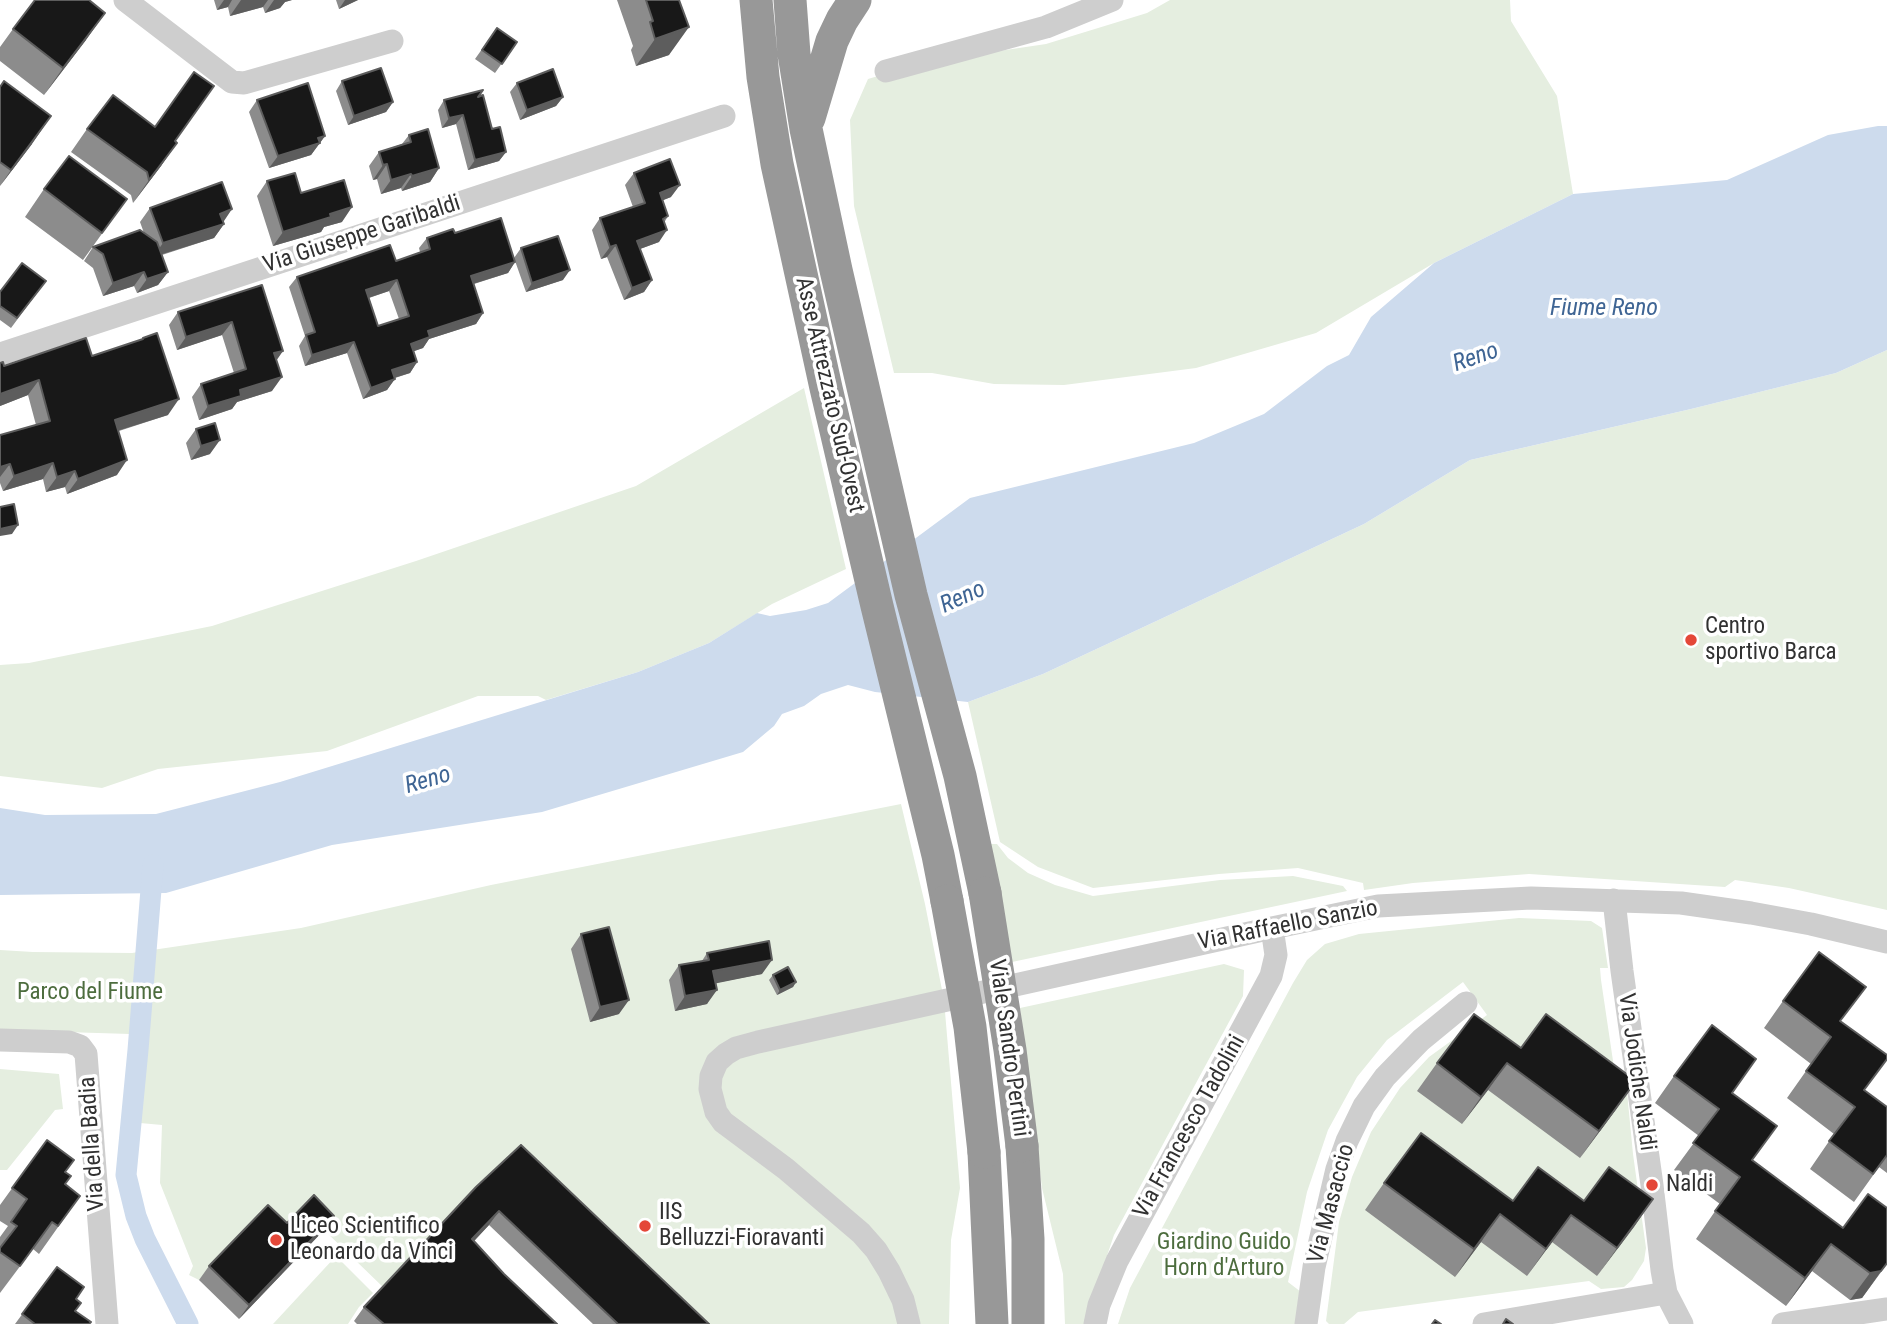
<!DOCTYPE html>
<html>
<head>
<meta charset="utf-8">
<style>
  body { margin:0 }
  canvas { display:block; background:#fff }
</style>
</head>
<body>
<canvas width="1887" height="1324"></canvas>
<script>
const context = document.querySelector('canvas').getContext('2d');
context.lineJoin = 'round';
function fillPath(path, color) {
  context.fillStyle = color;
  context.fill(path, 'evenodd');
}
function shape(rows) {
  const path = new Path2D();
  for (const r of rows) {
    path.moveTo(r[0], r[1]);
    for (let i = 2; i < r.length; i += 2) path.lineTo(r[i], r[i + 1]);
  }
  return path;
}
function trace(path, color, width, dash) {
  context.strokeStyle = color;
  context.lineWidth = width;
  context.lineCap = dash ? 'butt' : 'round';
  context.setLineDash(dash || []);
  context.stroke(path);
}
function drawText(font, color, halo, rows, align = 'center') {
  context.font = font + ' "Roboto Condensed",sans-serif';
  context.lineWidth = 7;
  context.setLineDash([]);
  context.textBaseline = 'middle';
  context.strokeStyle = halo;
  context.fillStyle = color;
  for (const [text, x, y, turn = 0] of rows) {
    context.save();
    context.translate(x, y);
    context.rotate((+turn || 0) * Math.PI / 180);
    context.textAlign = isNaN(turn) ? turn : align;
    if (halo) context.strokeText(text, 0, 0);
    context.fillText(text, 0, 0);
    context.restore();
  }
}
fillPath(shape([
  [1170,0,1510,0,1511,21,1557,96,1573,194,1434,263,1316,333,1196,368,1064,385,994,384,932,373,894,373,854,206,850,120,868,79,925,62,1046,44,1147,13],
  [1887,350,1887,910,1789,888,1735,880,1725,887,1529,874,1413,883,1364,890,1363,883,1298,868,1219,874,1093,888,1038,867,1000,842,968,702,1043,674,1364,524,1470,460,1691,409,1836,373],
  [804,388,846,569,772,604,709,643,638,672,546,700,538,696,478,696,327,751,158,769,102,788,0,776,0,665,29,663,212,626,416,561,636,486],
  [901,804,925,904,944,1000,960,1188,951,1240,949,1324,683,1324,511,1160,384,1288,324,1230,277,1237,258,1219,199,1280,189,1275,193,1266,160,1183,162,1125,129,1122,130,1034,0,1030,0,950,33,952,132,953,301,928,491,885],
  [989,844,997,844,1008,858,1028,873,1055,885,1093,896,1220,880,1293,876,1343,886,1347,891,1012,962],
  [1519,918,1591,921,1602,928,1608,968,1600,968,1601,980,1616,1081,1627,1092,1633,1154,1646,1248,1644,1261,1632,1280,1624,1287,1601,1289,1589,1281,1358,1312,1344,1324,1329,1324,1326,1321,1339,1222,1352,1177,1371,1132,1400,1088,1429,1057,1487,1015,1463,982,1387,1040,1357,1077,1328,1130,1307,1192,1288,1282,1301,1292,1295,1324,1118,1324,1130,1288,1293,983,1307,960,1325,944,1359,934],
  [1224,964,1244,970,1243,996,1114,1235,1084,1324,1065,1324,1063,1274,1042,1188,1020,1008],
  [0,1069,59,1074,63,1109,55,1110,7,1170,0,1170],
  [336,1256,373,1293,359,1307,348,1324,273,1324]
]), '#e5eee0');
fillPath(shape([
  [1878,126,1887,126,1887,350,1836,373,1691,409,1470,460,1364,524,1043,674,968,702,875,692,848,685,821,694,804,706,782,714,774,726,743,752,542,812,332,845,166,893,0,895,0,808,45,815,156,814,280,782,638,672,709,643,757,613,770,616,806,610,828,603,970,498,1194,443,1264,414,1327,366,1349,355,1371,317,1434,263,1573,194,1727,180,1828,135]
]), '#cddbed');
trace(shape([
  [153,865,138,1050,126,1175,136,1216,145,1239,188,1324]
]), '#cddbed', 21);
trace(shape([
  [125,0,232,82,244,83,392,41],
  [886,71,1046,27,1112,0],
  [0,354,724,116],
  [1614,900,1622,971,1652,1185,1662,1270,1666,1293,1682,1324],
  [0,1040,69,1042,80,1046,86,1054,107,1324],
  [909,1324,903,1300,889,1271,876,1250,861,1233,786,1169,723,1122,716,1112,710,1089,711,1076,717,1062,726,1054,736,1048,758,1042,1272,928,1378,906,1531,898,1681,903,1751,913,1811,924,1887,942],
  [1095,1324,1099,1305,1117,1261,1271,976,1276,955,1272,928],
  [1306,1324,1314,1267,1337,1169,1347,1141,1364,1106,1385,1077,1421,1040,1466,1003],
  [1484,1324,1666,1293],
  [1783,1324,1887,1309]
]), '#cecece', 23);
trace(shape([
  [756,0,763,77,777,164,826,388,877,606,938,855,947,901],
  [790,0,794,54,806,129,836,270,911,595,960,776,985,893],
  [809,118,832,41,842,20,855,0],
  [1022,1146,1028,1239,1028,1324],
  [984,1152,992,1324]
]), '#989898', 33);
trace(shape([
  [985,893,1010,1050,1022,1146],
  [947,901,970,1027,984,1152]
]), '#989898', 33);
fillPath(shape([
  [214,0,292,0,285,2,280,8,265,13,263,7,230,16,228,7,217,10],
  [336,0,358,0,339,9],
  [617,0,679,0,669,55,636,66,631,50,633,46],
  [497,28,517,42,495,73,475,59],
  [13,29,86,40,44,95,0,61,0,47],
  [342,81,393,102,386,112,348,125,336,91],
  [517,83,563,97,556,106,520,120,510,92],
  [0,87,32,144,0,186],
  [478,97,492,129,506,152,499,161,468,170,456,124,442,128,438,110,444,100],
  [257,100,325,136,311,155,269,168,249,112],
  [87,129,175,141,161,166,133,203,131,195,71,152],
  [409,135,439,168,430,182,402,191,401,188,381,194,377,179,373,180,369,166,379,152,402,144],
  [634,173,671,197,663,200,668,216,664,223,659,242,640,249,652,280,644,292,624,300,607,257,601,259,592,230,600,218,633,207,625,185],
  [267,181,301,193,342,222,324,227,321,232,273,246,257,196],
  [44,189,127,199,83,260,25,217],
  [150,208,223,222,224,224,214,238,162,255,168,272,158,285,137,293,134,286,103,296,93,268,84,261,93,247,144,233,140,222],
  [455,233,515,262,508,273,474,284,483,313,476,324,429,339,423,348,414,351,417,362,410,373,395,378,387,390,363,399,347,353,305,366,299,346,305,336,289,287,297,277,396,261,420,252,419,248,427,238],
  [389,291,399,319,378,326,369,298],
  [521,248,563,280,526,292,514,258],
  [46,281,11,328,0,320,0,292],
  [262,285,277,360,272,391,237,402,232,409,199,420,192,397,201,384,234,373,222,335,177,350,169,325,178,312],
  [143,338,168,415,119,431,117,475,67,494,65,487,46,492,43,479,3,491,0,483,0,435,36,425,28,395,0,406,0,363,4,366,92,356,141,340],
  [196,429,210,454,191,460,186,443],
  [581,934,619,1014,590,1022,571,949],
  [707,953,762,974,715,983,707,1004,675,1011,669,980,679,965,702,961],
  [773,975,796,982,793,987,777,995,769,980],
  [1783,1001,1841,1021,1865,1091,1887,1107,1887,1173,1879,1167,1854,1202,1810,1169,1834,1134,1787,1098,1811,1064,1764,1028],
  [1521,1048,1617,1108,1580,1158,1488,1090,1462,1124,1417,1091,1437,1063],
  [1674,1076,1732,1093,1752,1161,1843,1228,1887,1208,1887,1264,1862,1298,1850,1300,1812,1271,1786,1306,1696,1239,1720,1204,1674,1170,1699,1136,1655,1103],
  [47,1140,66,1172,65,1185,80,1196,39,1254,33,1249,0,1293,0,1237,8,1226,0,1221,0,1205],
  [1384,1183,1513,1201,1653,1199,1597,1276,1552,1242,1527,1276,1481,1242,1455,1277,1365,1210],
  [476,1187,709,1324,593,1324,489,1225,474,1241,504,1274,557,1324,357,1324,354,1321,364,1307],
  [334,1216,324,1230,239,1319,199,1280,209,1266,287,1223],
  [57,1267,76,1299,75,1311,89,1324,15,1324]
]), '#8c8c8c');
fillPath(shape([
  [224,0,232,0,228,7,217,10],
  [241,0,268,0,263,7,230,16],
  [274,0,292,0,285,2,280,8,265,13],
  [345,0,358,0,339,9],
  [105,13,86,40,44,95,63,68],
  [689,27,669,55,636,66,655,39],
  [563,97,556,106,520,120,527,110],
  [393,102,386,112,348,125,354,116],
  [463,115,456,124,442,128,449,118],
  [51,116,32,144,0,186,11,170],
  [325,136,311,155,269,168,278,156],
  [177,143,161,166,133,203,149,180],
  [506,152,499,161,468,170,475,160],
  [387,164,377,179,373,180,383,165],
  [439,168,430,182,402,191,412,176],
  [411,174,401,188,381,194,391,180],
  [680,185,671,197,651,205,660,193],
  [352,207,342,222,324,227,321,232,273,246,283,232,330,214],
  [232,209,222,224,220,214],
  [224,224,214,238,153,257,163,243],
  [667,230,659,242,629,253,637,241],
  [616,245,607,257,601,259,610,247],
  [515,262,508,273,463,287,471,276],
  [570,270,563,280,526,292,532,283],
  [144,272,134,286,103,296,113,283],
  [168,272,158,285,137,293,147,279],
  [397,280,389,291,359,301,366,290],
  [652,280,644,292,624,300,632,288],
  [483,313,476,324,429,339,423,348,403,355,411,344,428,331],
  [232,322,222,335,177,350,186,337],
  [354,342,347,353,305,366,312,355],
  [283,351,274,364,274,353],
  [417,362,410,373,384,381,392,370],
  [282,377,272,391,237,402,232,409,199,420,208,406,240,390],
  [395,379,387,390,363,399,371,388],
  [39,380,28,395,0,406,0,394],
  [179,399,168,415,104,435,115,420],
  [220,440,210,454,191,460,201,446],
  [127,460,117,475,67,494,78,479],
  [53,463,43,479,3,491,14,476],
  [10,464,0,477,0,467],
  [75,471,65,487,46,492,57,477],
  [18,525,12,534,0,536,0,529],
  [772,960,762,974,703,986,713,971],
  [796,982,793,987,777,995,780,990],
  [717,990,707,1004,675,1011,685,996],
  [629,1000,619,1014,590,1022,600,1007],
  [1507,1063,1488,1090,1462,1124,1481,1097],
  [1636,1081,1617,1108,1580,1158,1599,1131],
  [1653,1199,1634,1227,1597,1276,1617,1248],
  [499,1211,489,1225,462,1254,472,1239],
  [1500,1214,1481,1242,1455,1277,1474,1249],
  [1571,1215,1552,1242,1527,1276,1546,1249],
  [334,1216,324,1230,239,1319,249,1305],
  [1831,1244,1812,1271,1786,1306,1805,1278],
  [1887,1263,1862,1298,1850,1300,1870,1273]
]), '#5d5d5d');
const building = shape([
  [35,0,89,0,105,13,63,68,13,29,35,0],
  [646,0,679,0,689,27,655,39,650,22,653,21,646,0],
  [497,28,517,42,502,64,482,50,497,28],
  [381,68,393,102,354,116,342,81,381,68],
  [553,69,563,97,527,110,517,83,553,69],
  [194,72,214,86,175,141,177,143,149,180,147,172,87,129,113,95,155,127,194,72],
  [4,81,51,116,11,170,0,162,0,87,4,81],
  [308,83,325,136,318,138,320,143,278,156,257,100,308,83],
  [483,90,478,97,483,95,492,129,500,127,506,152,475,160,463,115,449,118,444,100,483,90],
  [428,129,439,168,412,176,411,174,391,180,387,164,383,165,379,152,411,142,409,135,428,129],
  [69,156,127,199,102,233,44,189,69,156],
  [670,159,680,185,660,193,668,216,663,219,667,230,637,241,652,280,632,288,616,245,610,247,600,218,645,203,634,173,670,159],
  [295,173,301,193,344,180,352,207,330,214,331,217,283,232,267,181,295,173],
  [222,182,232,209,220,214,224,224,163,243,150,208,222,182],
  [501,218,515,262,471,276,483,313,428,331,430,337,411,344,417,362,392,370,395,379,371,388,354,342,312,355,306,335,315,332,297,277,390,245,396,261,430,249,427,238,453,229,455,233,501,218],
  [397,280,409,316,378,326,366,290,397,280],
  [140,230,157,242,168,272,147,279,144,272,113,283,103,254,93,247,140,230],
  [558,236,570,270,532,283,521,248,558,236],
  [22,263,46,281,17,318,0,306,0,292,22,263],
  [262,285,283,351,274,353,282,377,240,390,241,396,208,406,201,384,246,369,232,322,186,337,178,312,262,285],
  [157,333,179,399,115,420,127,460,78,479,75,471,57,477,53,463,14,476,10,464,0,467,0,435,50,421,39,380,0,394,0,363,3,362,4,366,86,338,92,356,143,339,143,338,157,333],
  [215,423,220,440,201,446,196,429,215,423],
  [14,504,18,525,0,529,0,507,14,504],
  [609,927,629,1000,600,1007,581,934,609,927],
  [769,941,772,960,713,971,717,990,685,996,679,965,709,960,707,953,769,941],
  [1819,952,1866,987,1840,1021,1887,1055,1887,1059,1864,1090,1887,1107,1887,1155,1873,1174,1829,1141,1855,1107,1806,1071,1831,1037,1783,1001,1819,952],
  [788,967,796,982,780,990,773,975,788,967],
  [1474,1014,1521,1048,1546,1014,1636,1081,1599,1131,1507,1063,1481,1097,1437,1063,1474,1014],
  [1712,1025,1756,1059,1732,1093,1777,1126,1752,1160,1843,1228,1868,1194,1887,1208,1887,1263,1881,1271,1870,1273,1831,1244,1805,1278,1715,1211,1740,1177,1693,1143,1719,1109,1674,1076,1712,1025],
  [1421,1133,1513,1201,1538,1167,1584,1201,1609,1167,1653,1199,1617,1248,1571,1215,1546,1249,1500,1214,1474,1249,1384,1183,1421,1133],
  [47,1140,74,1160,65,1172,71,1176,65,1184,80,1196,58,1226,52,1222,20,1266,0,1252,0,1248,17,1226,11,1222,27,1199,12,1188,47,1140],
  [521,1145,709,1324,618,1324,499,1211,472,1239,504,1274,557,1324,384,1324,364,1307,476,1187,521,1145],
  [314,1195,334,1216,249,1305,209,1266,268,1205,287,1223,314,1195],
  [57,1267,84,1287,76,1299,81,1303,75,1311,91,1322,89,1324,35,1324,22,1314,57,1267],
  [1506,1319,1513,1324,1503,1324,1506,1319],
  [1435,1320,1441,1324,1432,1324,1435,1320]
]);
fillPath(building, '#181818');
trace(building, '#5d5d5d', 2);
for (const [x, y, r, color] of [
  [1691,640,7,"#e44738"],
  [1652,1185,7,"#e44738"],
  [645,1226,7,"#e44738"],
  [276,1240,7,"#e44738"]
]) {
  const dot = new Path2D();
  dot.arc(x, y, r, 0, 2 * Math.PI);
  context.fillStyle = color;
  context.fill(dot);
  trace(dot, '#fff', 2.5);
}
drawText('23px', '#313131', '#fff', [
  ["Via Giuseppe Garibaldi",362,235,-18],
  ["Asse Attrezzato Sud-Ovest",829,395,77],
  ["Via Raffaello Sanzio",1288,926,-11],
  ["Viale Sandro Pertini",1008,1048,82],
  ["Via Jodiche Naldi",1636,1072,82],
  ["Via Francesco Tadolini",1190,1127,-61],
  ["Via della Badia",93,1144,-94],
  ["Via Masaccio",1332,1204,-75]
]);
drawText('23px', '#313131', '#fff', [
  ["Centro",1705,627],
  ["sportivo Barca",1705,653],
  ["Naldi",1666,1185],
  ["IIS",659,1213],
  ["Belluzzi-Fioravanti",659,1239],
  ["Liceo Scientifico",290,1227],
  ["Leonardo da Vinci",290,1253]
], 'left');
drawText('23px', '#4d6d3e', '#fff', [
  ["Parco del Fiume",90,993],
  ["Giardino Guido",1224,1243],
  ["Horn d'Arturo",1224,1269]
]);
drawText('italic 24px', '#3f6594', '#fff', [
  ["Fiume Reno",1604,309],
  ["Reno",1476,358,-19],
  ["Reno",963,598,-24],
  ["Reno",428,781,-16]
]);
</script>
</body>
</html>
